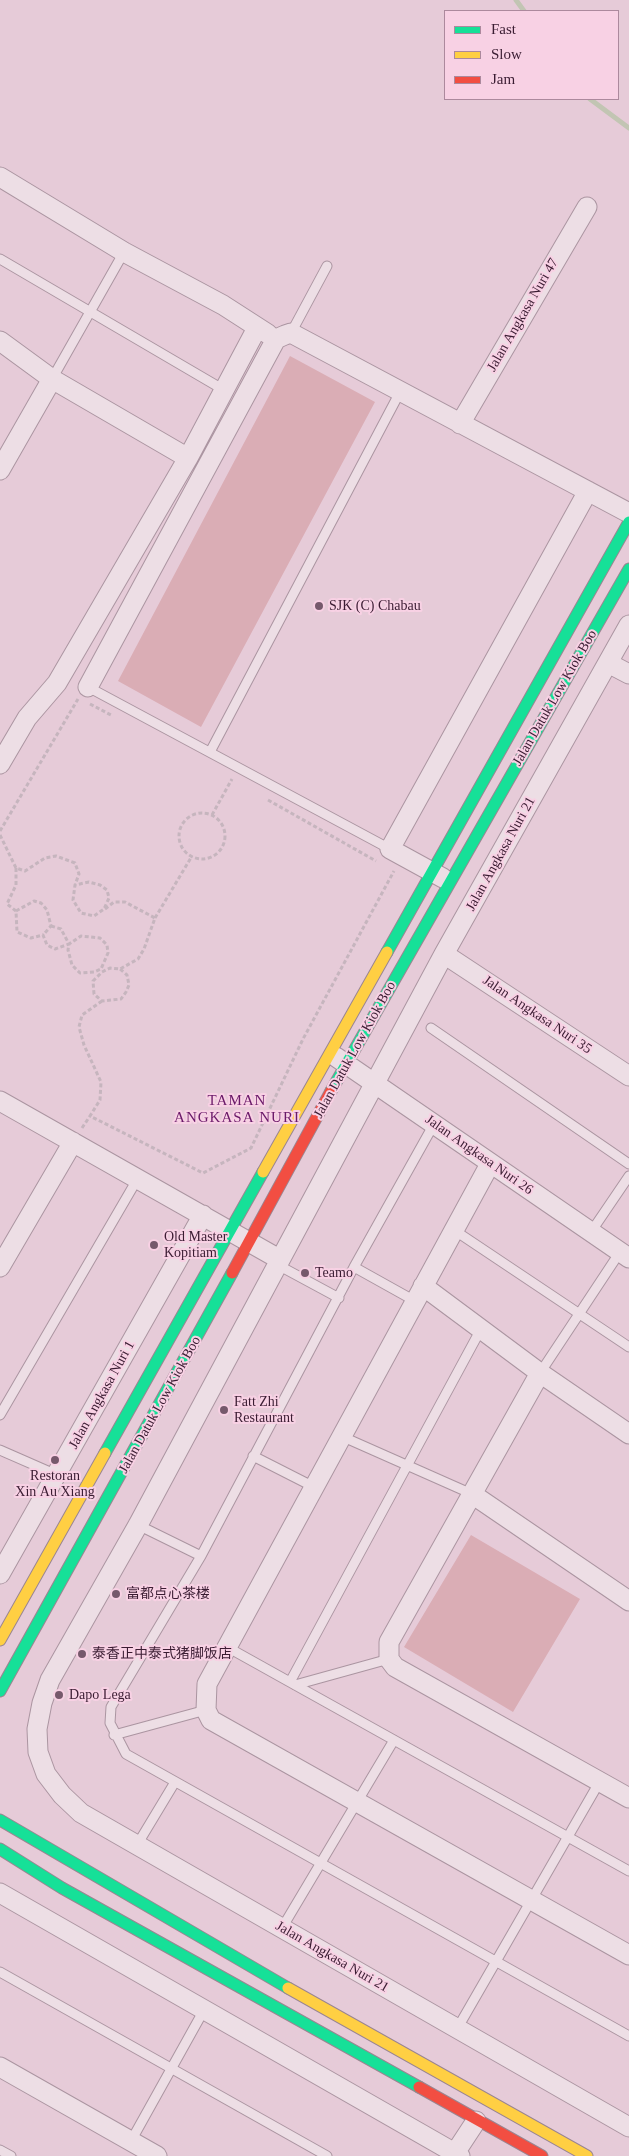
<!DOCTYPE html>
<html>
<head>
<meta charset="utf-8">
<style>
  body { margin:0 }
  #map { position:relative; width:629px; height:2156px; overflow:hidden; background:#e6cbd8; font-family:"Times New Roman",serif }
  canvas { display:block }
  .legend { position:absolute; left:444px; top:10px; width:175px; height:90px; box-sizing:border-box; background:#f8d1e4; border:1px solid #ac899d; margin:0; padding:6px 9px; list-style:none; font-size:15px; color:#3a1c32 }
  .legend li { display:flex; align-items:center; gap:10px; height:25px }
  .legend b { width:25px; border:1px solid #ac899d }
</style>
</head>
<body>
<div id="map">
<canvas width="629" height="2156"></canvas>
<ul class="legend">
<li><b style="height:6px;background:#16e098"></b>Fast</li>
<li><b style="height:6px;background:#ffcf43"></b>Slow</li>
<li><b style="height:6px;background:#f24e42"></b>Jam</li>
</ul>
</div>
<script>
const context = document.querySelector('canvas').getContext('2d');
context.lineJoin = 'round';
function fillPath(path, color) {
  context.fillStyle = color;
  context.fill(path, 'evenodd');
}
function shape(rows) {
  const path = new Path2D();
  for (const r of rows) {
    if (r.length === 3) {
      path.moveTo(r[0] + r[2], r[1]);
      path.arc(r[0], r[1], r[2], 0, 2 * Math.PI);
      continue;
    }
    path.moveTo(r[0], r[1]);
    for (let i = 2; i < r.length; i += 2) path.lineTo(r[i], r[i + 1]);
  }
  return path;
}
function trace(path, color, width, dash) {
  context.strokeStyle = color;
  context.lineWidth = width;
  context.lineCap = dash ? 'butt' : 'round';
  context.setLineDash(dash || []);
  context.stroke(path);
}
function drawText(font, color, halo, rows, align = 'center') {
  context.font = font + ' "Times New Roman","Noto Sans SC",serif';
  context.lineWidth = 4;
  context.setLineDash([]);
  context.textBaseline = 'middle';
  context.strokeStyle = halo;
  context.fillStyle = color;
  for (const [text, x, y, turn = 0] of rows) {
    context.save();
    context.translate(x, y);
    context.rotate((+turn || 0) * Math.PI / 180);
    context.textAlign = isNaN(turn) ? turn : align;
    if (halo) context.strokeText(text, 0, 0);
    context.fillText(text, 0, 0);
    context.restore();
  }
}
fillPath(shape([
  [290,356,375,402,201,727,118,681],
  [471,1535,580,1599,513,1712,404,1647]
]), '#daadb5');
trace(shape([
  [516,0,524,11],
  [590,99,629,128]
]), '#c2c5b3', 5);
const lane = shape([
  [0,259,224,390],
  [291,333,327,266],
  [52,379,124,252],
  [88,687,390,849],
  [210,752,400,392],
  [431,1028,629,1164],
  [434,1124,354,1267,201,1556,111,1707,110,1723,126,1754,629,2036],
  [454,1230,629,1347],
  [591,1232,629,1176],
  [276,1264,339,1298],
  [354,1267,415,1301],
  [540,1373,620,1252],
  [0,1415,138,1178],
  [341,1436,472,1494],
  [0,1450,57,1475],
  [253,1456,314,1487],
  [138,1525,201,1556],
  [227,1647,629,1871],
  [290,1682,481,1329],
  [295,1685,389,1659],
  [114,1735,206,1710],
  [137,1845,175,1782],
  [282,1928,394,1740],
  [0,1972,327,2156],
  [457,2029,600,1781],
  [131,2141,204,2010],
  [0,2150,11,2156]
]);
const street = shape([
  [0,177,124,252,223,305,268,334],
  [0,341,52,379,188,458],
  [460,424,587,207],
  [0,470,52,379],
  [629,625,444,954,138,1525,50,1680,42,1703,37,1729,38,1752,46,1774,62,1795,81,1813,629,2127],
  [608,663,629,674],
  [88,687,276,339,285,335,291,333,629,513],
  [0,764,27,718,57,683,188,458,257,328],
  [443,878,390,849,588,491],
  [444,954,629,1076],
  [336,1057,629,1258],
  [0,1101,279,1259],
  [490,1164,207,1684,206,1710,211,1720,629,1955],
  [0,1267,73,1142],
  [423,1286,540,1373,629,1434],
  [540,1373,389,1642,389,1659,395,1667,629,1798],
  [472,1494,629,1601],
  [0,1574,203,1215],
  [0,1893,460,2156],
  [0,2067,157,2156],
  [455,2153,476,2121]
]);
const fast = shape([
  [387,952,629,522],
  [331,1091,629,569],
  [105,1453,263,1172],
  [0,1691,232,1273],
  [0,1820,288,1988],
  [0,1849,62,1888,419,2087]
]);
const slow = shape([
  [263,1172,387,952],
  [0,1640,105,1453],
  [288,1988,587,2156]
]);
const jam = shape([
  [232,1273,331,1091],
  [419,2087,542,2156]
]);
trace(lane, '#ab95a1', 11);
trace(street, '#ab95a1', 21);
trace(fast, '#9a8591', 13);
trace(slow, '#9a8591', 13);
trace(jam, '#9a8591', 13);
trace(shape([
  [90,704,111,715],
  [268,800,376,861],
  [202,836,23],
  [212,815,232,779],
  [0,831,78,699],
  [0,835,16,868,25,871,45,858,56,856,75,863,79,874,75,885,73,900,81,913,94,916,104,909,109,898,107,890,100,885,89,882,75,885],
  [16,868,16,885,7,904,16,911,17,932,31,938,43,935,47,945,55,949,69,944,68,950,72,965,80,973,94,972,101,969,108,953,107,945,100,938,81,936,69,944,61,929,51,926],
  [105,909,114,902,125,902,155,918,144,949,138,959,120,969,110,968,102,972,93,981,94,994,102,1001,121,999,126,992,129,985,127,975,120,969],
  [16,911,34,901,41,903,47,910,51,926,43,935],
  [155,918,192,856],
  [102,1001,82,1015,79,1027,84,1045,101,1082,100,1100,90,1116,203,1173,251,1148,303,1039,394,871],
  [82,1128,90,1116]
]), '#c6b5be', 3, [4, 2.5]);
trace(lane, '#eddee5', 9);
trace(street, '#eddee5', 19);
trace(fast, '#16e098', 11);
trace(slow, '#ffcf43', 11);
trace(jam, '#f24e42', 11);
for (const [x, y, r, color] of [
  [319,606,5,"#76596c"],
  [154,1245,5,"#76596c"],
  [305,1273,5,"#76596c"],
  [224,1410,5,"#76596c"],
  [55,1460,5,"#76596c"],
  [116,1594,5,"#76596c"],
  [82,1654,5,"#76596c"],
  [59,1695,5,"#76596c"]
]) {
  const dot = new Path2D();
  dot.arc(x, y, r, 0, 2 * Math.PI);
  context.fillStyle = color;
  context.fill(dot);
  trace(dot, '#f8d1e4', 2);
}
drawText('14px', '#3a1c32', '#f8d1e4', [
  ["Jalan Angkasa Nuri 47",523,315,-60],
  ["Jalan Datuk Low Kiok Boo",555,698,-60],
  ["Jalan Angkasa Nuri 21",501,854,-61],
  ["Jalan Angkasa Nuri 35",537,1015,34],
  ["Jalan Datuk Low Kiok Boo",355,1050,-61],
  ["Jalan Angkasa Nuri 26",479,1155,35],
  ["Jalan Angkasa Nuri 1",102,1395,-61],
  ["Jalan Datuk Low Kiok Boo",160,1405,-61],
  ["Jalan Angkasa Nuri 21",332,1957,30]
]);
drawText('14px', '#3a1c32', '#f8d1e4', [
  ["SJK (C) Chabau",329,606],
  ["Old Master",164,1237],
  ["Kopitiam",164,1253],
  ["Teamo",315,1273],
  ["Fatt Zhi",234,1402],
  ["Restaurant",234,1418],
  ["Restoran",55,1476,"center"],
  ["Xin Au Xiang",55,1492,"center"],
  ["富都点心茶楼",126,1594],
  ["泰香正中泰式猪脚饭店",92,1654],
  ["Dapo Lega",69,1695]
], 'left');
context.letterSpacing = '1px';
drawText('15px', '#6a1969', '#f8d1e4', [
  ["TAMAN",237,1101],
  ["ANGKASA NURI",237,1118]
]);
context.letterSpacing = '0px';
</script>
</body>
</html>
